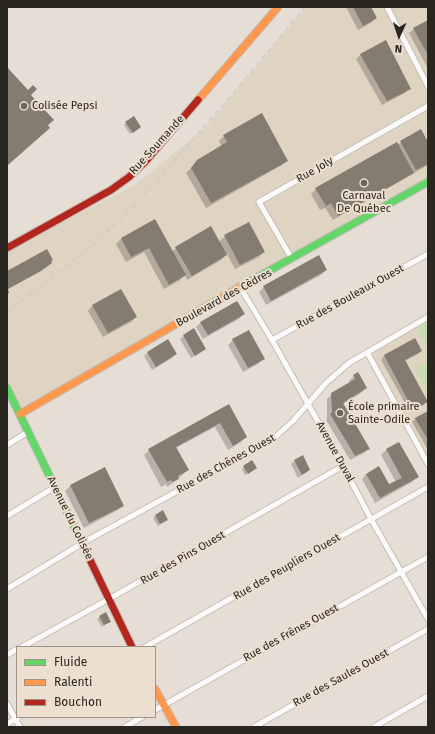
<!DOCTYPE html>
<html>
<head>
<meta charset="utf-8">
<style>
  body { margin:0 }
  #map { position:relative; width:435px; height:734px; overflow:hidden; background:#e6ded5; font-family:"Fira Sans",sans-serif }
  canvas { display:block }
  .frame { position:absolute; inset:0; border:8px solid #2a2620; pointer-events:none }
  .legend { position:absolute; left:16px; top:646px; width:140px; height:72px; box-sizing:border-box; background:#ecdfcf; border:1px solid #9e9589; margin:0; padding:5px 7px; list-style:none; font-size:12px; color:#2a2620 }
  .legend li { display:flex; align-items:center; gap:8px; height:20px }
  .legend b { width:20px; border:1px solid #9e9589 }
  .north { position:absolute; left:379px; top:16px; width:40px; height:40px; -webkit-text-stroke:3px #ecdfcf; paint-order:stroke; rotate:183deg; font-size:11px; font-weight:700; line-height:16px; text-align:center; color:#2a2620 }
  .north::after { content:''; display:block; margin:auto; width:14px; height:18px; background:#2a2620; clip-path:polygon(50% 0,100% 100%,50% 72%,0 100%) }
</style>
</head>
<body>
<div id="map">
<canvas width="435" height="734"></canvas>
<div class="frame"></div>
<ul class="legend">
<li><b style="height:5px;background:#63d668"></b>Fluide</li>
<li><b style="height:5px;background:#ff974d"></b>Ralenti</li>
<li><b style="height:5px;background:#b3261e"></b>Bouchon</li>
</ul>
<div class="north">N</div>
</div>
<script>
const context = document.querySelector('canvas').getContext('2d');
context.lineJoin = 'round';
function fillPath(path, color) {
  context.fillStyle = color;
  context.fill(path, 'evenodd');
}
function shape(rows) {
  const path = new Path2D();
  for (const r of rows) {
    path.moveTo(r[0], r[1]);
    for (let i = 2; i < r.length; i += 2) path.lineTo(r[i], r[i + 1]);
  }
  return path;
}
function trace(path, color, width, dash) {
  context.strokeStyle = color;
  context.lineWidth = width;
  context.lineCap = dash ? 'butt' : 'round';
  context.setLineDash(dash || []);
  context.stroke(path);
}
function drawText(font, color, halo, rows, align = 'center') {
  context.font = font + ' "Fira Sans",sans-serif';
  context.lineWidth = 4;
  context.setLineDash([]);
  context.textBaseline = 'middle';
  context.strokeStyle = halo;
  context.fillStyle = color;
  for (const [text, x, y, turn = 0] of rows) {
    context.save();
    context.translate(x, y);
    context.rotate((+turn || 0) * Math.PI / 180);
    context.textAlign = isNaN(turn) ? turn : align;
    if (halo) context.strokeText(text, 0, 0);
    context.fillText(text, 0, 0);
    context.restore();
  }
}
fillPath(shape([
  [306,7,428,7,428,181,20,414,7,388,7,250,135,185,206,127],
  [414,325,428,349,428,464,367,352]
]), '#dfd3c2');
fillPath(shape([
  [428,317,428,349,414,325],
  [427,362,428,390,427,390,415,368]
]), '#c8dbb1');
fillPath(shape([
  [346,7,370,7,376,18,371,23,358,30],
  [428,21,428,69,409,33,414,29],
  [361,54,409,88,405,93,382,105,356,59],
  [126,123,138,129,130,134,124,125],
  [421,131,428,144,428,165,333,220,325,208,320,210,311,194,316,189,397,145],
  [224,136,287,160,282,165,206,208,186,173,192,167,222,147,219,141],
  [155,221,172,252,176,248,219,242,225,236,264,252,259,257,235,269,227,254,221,260,187,280,185,275,180,280,164,289,144,252,126,262,116,244,121,239],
  [326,270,321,275,266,305,259,292,264,287],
  [92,306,136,317,131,322,103,337,88,311],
  [243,314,239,319,203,339,196,327,201,322],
  [184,336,205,349,191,358,180,339],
  [415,339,421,351,418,354,405,361,427,401,423,405,410,412,381,360,384,356],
  [233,340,263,359,258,364,243,372,228,345],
  [167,341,175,354,172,358,152,370,144,356,147,353],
  [354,376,366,388,361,393,343,404,369,448,364,453,350,460,326,420,327,418,327,399,332,394,350,383,349,381],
  [228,406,246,437,241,442,228,450,215,427,176,448,188,470,173,483,167,487,166,484,161,487,144,455,149,450],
  [428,412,428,450,412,422,416,418],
  [398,443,417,477,412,482,375,503,362,479,366,474,389,486,396,482,381,455,386,450],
  [294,461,309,470,298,478,291,464],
  [244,467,256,468,245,475,242,469],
  [104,469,123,505,118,510,84,528,65,491,70,486],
  [155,516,167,520,158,526,153,518],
  [100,617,110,621,102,627,97,619]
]), '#0003');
fillPath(shape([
  [353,7,371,7,377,18,363,26],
  [428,20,428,55,413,28],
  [386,40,411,89,387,101,360,54],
  [7,67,28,90,33,85,37,89,31,95,54,120,48,125,50,128,8,165,7,164],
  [262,113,288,161,211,203,191,168,197,160,227,142,223,135],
  [134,116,141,127,133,133,125,122],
  [421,129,428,142,428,164,416,170,400,141],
  [397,142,414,173,338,216,331,203,326,206,315,188],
  [155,219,186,275,169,285,149,248,131,257,121,238],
  [249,222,265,252,240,265,224,235],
  [211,226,227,255,192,276,175,247],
  [47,249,53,260,51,261,52,263,41,271,8,289,9,293,7,294,7,271],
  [319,255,327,270,271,301,263,286],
  [121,289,137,317,108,333,92,305],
  [237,301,245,314,208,335,200,322],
  [194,328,206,349,195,356,183,335],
  [249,330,265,359,248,368,232,339],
  [415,338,422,351,405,360,428,402,413,410,384,355],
  [168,339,177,354,156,367,147,352],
  [358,372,367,388,343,403,370,449,355,456,330,414,332,412,331,393,355,379,353,375],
  [229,404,247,437,233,446,220,423,176,447,189,470,178,476,179,479,172,482,171,480,167,482,148,449],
  [428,411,428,440,415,418],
  [399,442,419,477,380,498,366,474,379,466,389,484,402,478,386,449],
  [303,455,310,470,302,475,294,460],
  [252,460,257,468,248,474,243,466],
  [105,467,124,506,89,523,70,485],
  [163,510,168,520,160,524,155,515],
  [106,612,111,622,104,625,99,616]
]), '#847c70');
const street = shape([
  [387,7,428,86],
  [292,259,259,202,428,106],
  [240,287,272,340,343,466,371,519,428,619],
  [272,340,428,254],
  [367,352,428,464],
  [7,445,28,432],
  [7,516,55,487],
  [7,589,86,541,273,439,293,421,326,383,349,363,428,317],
  [22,647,109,599,343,466],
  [145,647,428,487],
  [7,655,17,649],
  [7,704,20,727],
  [155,710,428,557],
  [7,724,19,717],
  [125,727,142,717],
  [254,727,428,629],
  [374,727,428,696]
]);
const fast = shape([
  [249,282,428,182],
  [7,388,79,537]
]);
const slow = shape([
  [198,100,278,7],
  [20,414,249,282],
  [155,689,176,727]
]);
const jam = shape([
  [7,248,111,190,129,177,145,162,198,100],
  [79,537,132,647]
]);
trace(street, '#c2bcb6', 7);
trace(fast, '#c2bcb6', 9);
trace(slow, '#c2bcb6', 9);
trace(jam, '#c2bcb6', 9);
trace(street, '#fbfaf9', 5);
trace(fast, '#63d668', 7);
trace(slow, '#ff974d', 7);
trace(jam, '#b3261e', 7);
trace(shape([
  [7,312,49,280,94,244,137,203,230,97,305,7]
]), '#cfcdca', 1.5, [6, 3]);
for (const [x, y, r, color] of [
  [24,106,4,"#6c665f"],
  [364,183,4,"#6c665f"],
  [340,413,4,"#6c665f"]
]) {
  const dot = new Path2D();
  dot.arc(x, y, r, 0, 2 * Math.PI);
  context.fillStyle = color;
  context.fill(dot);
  trace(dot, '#ecdfcf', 1.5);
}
drawText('11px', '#2a2620', '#ecdfcf', [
  ["Colisée Pepsi",32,106],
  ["Carnaval",364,196,"center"],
  ["De Québec",364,209,"center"],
  ["École primaire",348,407],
  ["Sainte-Odile",348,420]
], 'left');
drawText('11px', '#2a2620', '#ecdfcf', [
  ["Rue Soumande",157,145,-48],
  ["Rue Joly",315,170,-30],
  ["Rue des Bouleaux Ouest",350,297,-29],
  ["Boulevard des Cèdres",224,298,-29],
  ["Avenue Duval",335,452,61],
  ["Rue des Chênes Ouest",226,464,-29],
  ["Avenue du Colisée",70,518,64],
  ["Rue des Pins Ouest",183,558,-30],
  ["Rue des Peupliers Ouest",287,567,-30],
  ["Rue des Frênes Ouest",291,633,-29],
  ["Rue des Saules Ouest",341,678,-29]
]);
</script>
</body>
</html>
